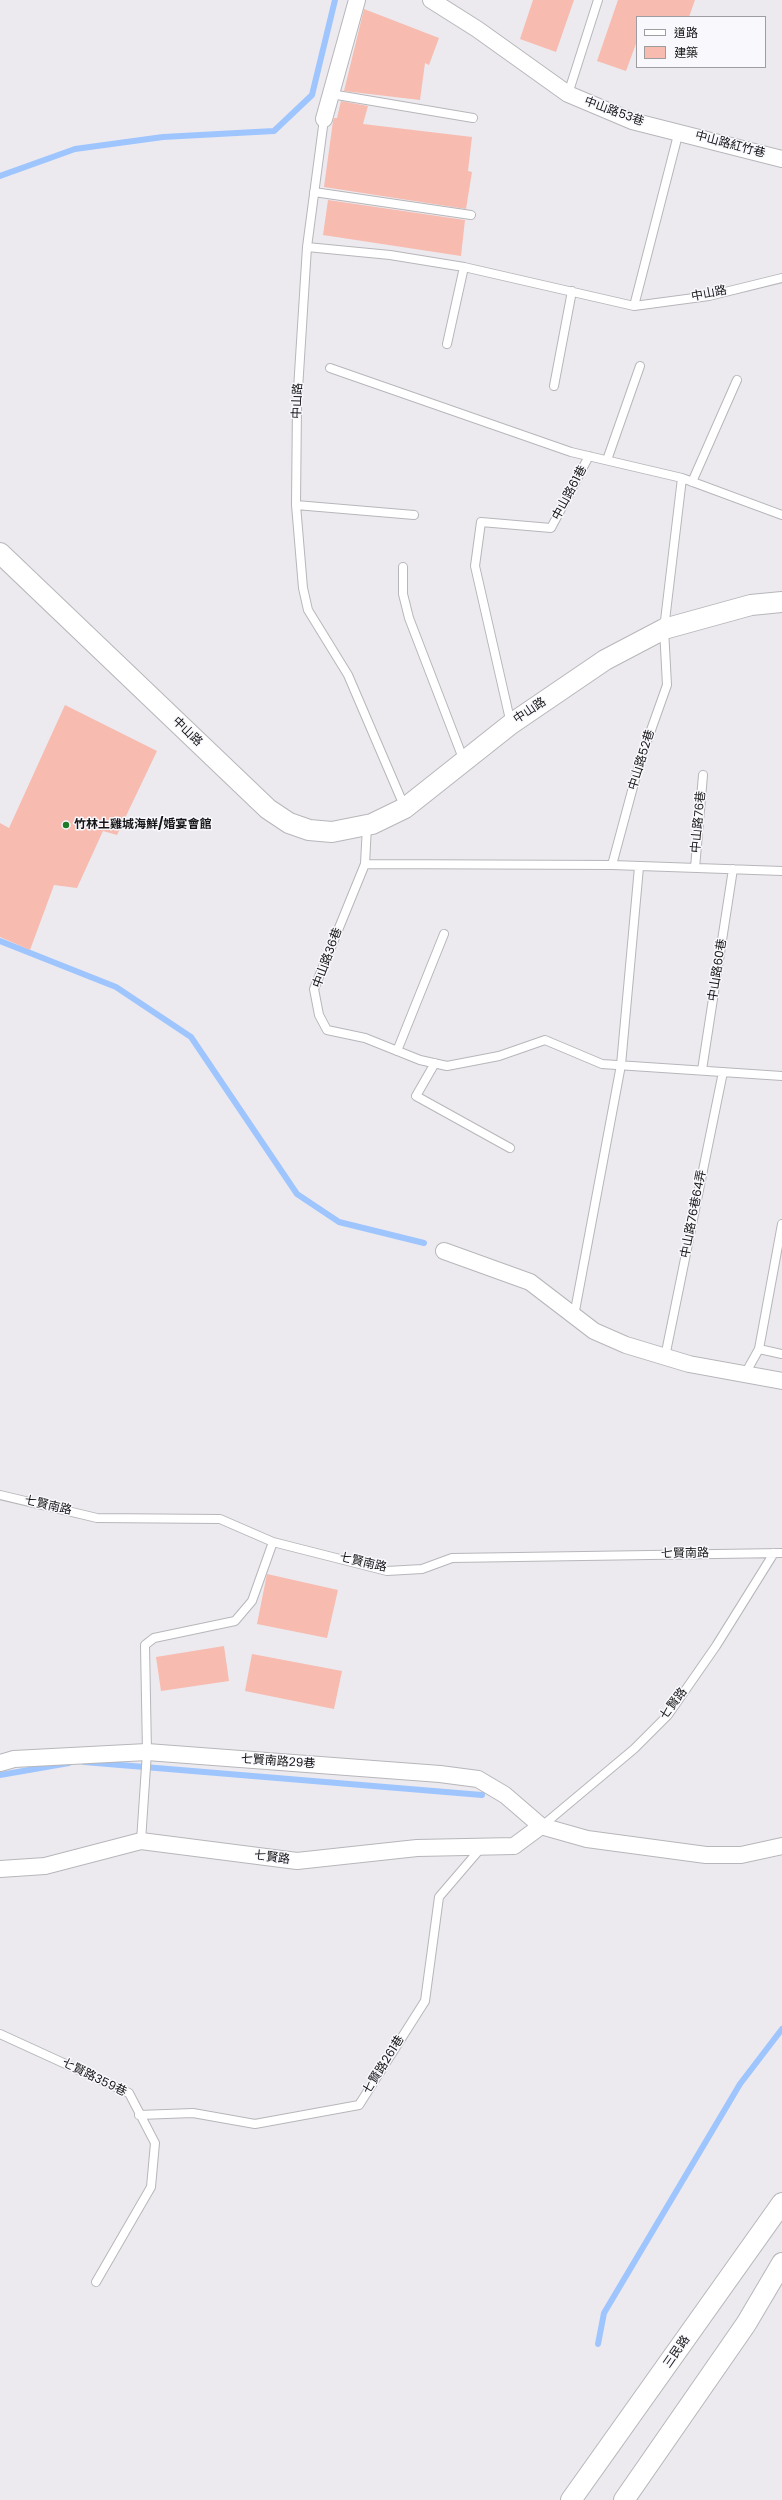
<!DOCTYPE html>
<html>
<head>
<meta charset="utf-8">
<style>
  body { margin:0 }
  #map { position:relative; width:782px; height:2500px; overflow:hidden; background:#eceaef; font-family:Poppins,"Noto Sans TC",sans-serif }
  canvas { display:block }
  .legend { position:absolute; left:636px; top:16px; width:130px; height:52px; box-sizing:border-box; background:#f9f8fc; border:1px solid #9e9da0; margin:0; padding:5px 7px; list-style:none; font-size:12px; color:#151416 }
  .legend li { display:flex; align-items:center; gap:8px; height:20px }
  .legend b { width:20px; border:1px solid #9e9da0 }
</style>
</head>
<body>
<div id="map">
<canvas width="782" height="2500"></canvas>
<ul class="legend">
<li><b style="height:5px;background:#fff"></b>道路</li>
<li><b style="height:11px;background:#f7bbaf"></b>建築</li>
</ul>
</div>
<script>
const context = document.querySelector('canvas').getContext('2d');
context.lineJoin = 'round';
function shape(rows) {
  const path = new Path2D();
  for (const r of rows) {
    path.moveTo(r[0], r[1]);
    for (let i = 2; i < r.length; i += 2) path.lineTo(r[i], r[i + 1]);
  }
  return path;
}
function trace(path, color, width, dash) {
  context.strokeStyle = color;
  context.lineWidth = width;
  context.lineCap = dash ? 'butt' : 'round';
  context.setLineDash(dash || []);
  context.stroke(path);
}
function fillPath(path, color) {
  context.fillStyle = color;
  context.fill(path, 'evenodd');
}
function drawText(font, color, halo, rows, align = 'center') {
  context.font = font + ' Poppins,"Noto Sans TC",sans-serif';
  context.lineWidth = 3;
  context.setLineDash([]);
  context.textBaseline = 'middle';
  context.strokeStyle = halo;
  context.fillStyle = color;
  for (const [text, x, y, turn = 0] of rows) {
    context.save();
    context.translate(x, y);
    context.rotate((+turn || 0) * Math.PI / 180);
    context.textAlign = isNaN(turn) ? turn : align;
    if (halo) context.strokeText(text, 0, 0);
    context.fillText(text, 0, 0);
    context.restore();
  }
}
trace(shape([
  [0,176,75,149,163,137,274,131,312,95,335,0],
  [0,941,116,987,191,1037,297,1194,339,1222,424,1243],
  [84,1762,482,1795],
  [0,1775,69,1763],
  [598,2344,604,2313,740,2084,782,2029]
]), '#9fc5fe', 6);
fillPath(shape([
  [533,0,574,0,556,52,520,39],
  [618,0,695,0,689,17,637,17,637,41,626,71,597,61],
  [364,9,439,38,429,65,425,63,420,100,344,91],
  [341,101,368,106,363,124,472,137,468,171,472,172,466,209,324,187,333,121,334,118,337,118],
  [328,200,465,220,461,256,323,235],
  [65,705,157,751,117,835,103,831,77,888,54,885,30,950,0,937,0,823,9,828],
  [267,1574,338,1590,327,1638,257,1624],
  [224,1646,229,1681,161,1691,156,1657],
  [252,1654,342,1671,334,1709,245,1691]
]), '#f7bbaf');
const service = shape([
  [331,94,473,118],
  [568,94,598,0],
  [324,119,307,247,297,405,296,505,303,588,308,610,348,675,405,808],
  [314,192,471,215],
  [307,247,390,255,464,267,634,306,679,131],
  [634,306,709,296,782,278],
  [447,344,464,267],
  [330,368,571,452,682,478,782,515],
  [554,386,572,291],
  [607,460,640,366],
  [692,482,737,380],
  [296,505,414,515],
  [403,567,403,594,409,618,464,761],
  [511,724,475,566,481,522,551,528,589,456],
  [365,864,367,826],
  [612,865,640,761,667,685,664,629,682,478],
  [695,868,703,775],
  [782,871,612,865,365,864,314,989,319,1015,327,1030,365,1038,420,1060,447,1066,499,1056,545,1040,602,1064,782,1076],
  [397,1051,444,934],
  [435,1063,416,1096,510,1148],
  [702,1070,733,869],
  [574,1316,621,1065,639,867],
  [759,1349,782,1354],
  [665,1357,723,1072],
  [745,1374,759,1349,782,1224],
  [0,1495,97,1518,220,1519,273,1542,387,1571,422,1569,452,1558,782,1553],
  [542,1826,634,1749,668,1715,716,1646,774,1553],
  [141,1841,147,1752,145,1645,154,1638,235,1621,252,1601,273,1542],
  [0,2034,129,2093,155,2143,151,2187,96,2282],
  [139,2115,193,2113,255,2124,359,2105,425,2001,439,1897,481,1848]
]);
const minor = shape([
  [431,0,477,29,568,94,632,121,782,159],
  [324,119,357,0],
  [444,1251,530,1282,594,1331,626,1345,689,1364,782,1381],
  [0,1763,14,1759,147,1752,440,1774,478,1779,505,1795,541,1826,587,1839,706,1855,741,1855,782,1846],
  [0,1869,45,1866,141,1841,297,1861,417,1848,514,1846,541,1826]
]);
const tertiary = shape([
  [0,553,268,809,289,823,309,830,332,832,372,824,405,808,511,724,605,660,664,629,751,605,782,602],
  [571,2500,782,2203],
  [624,2500,746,2324,782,2263]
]);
trace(service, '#b7b6ba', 10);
trace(minor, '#b7b6ba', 18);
trace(tertiary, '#b7b6ba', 22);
trace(service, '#fff', 8);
trace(minor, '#fff', 16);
trace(tertiary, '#fff', 20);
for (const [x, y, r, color] of [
  [66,825,4,"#207b29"]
]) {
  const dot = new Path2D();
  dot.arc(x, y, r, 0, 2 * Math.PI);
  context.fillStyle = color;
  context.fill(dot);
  trace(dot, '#f9f8fc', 1.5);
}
drawText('12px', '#151416', '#f9f8fc', [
  ["中山路53巷",614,112,20],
  ["中山路紅竹巷",730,145,15],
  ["中山路",709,294,-11],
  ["中山路",298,401,-88],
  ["中山路61巷",570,493,-62],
  ["中山路",530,711,-34],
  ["中山路",187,732,44],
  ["中山路52巷",642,760,-73],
  ["中山路76巷",699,822,-85],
  ["中山路36巷",328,958,-70],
  ["中山路60巷",718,970,-81],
  ["中山路76巷64弄",694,1214,-79],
  ["七賢南路",48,1506,13],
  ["七賢南路",685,1554,-1],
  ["七賢南路",363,1563,13],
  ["七賢路",674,1704,-53],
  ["七賢南路29巷",278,1762,4],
  ["七賢路",272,1858,7],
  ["七賢路261巷",384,2065,-58],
  ["七賢路359巷",94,2078,26],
  ["三民路",677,2352,-55]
]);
drawText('bold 12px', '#151416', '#f9f8fc', [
  ["竹林土雞城海鮮/婚宴會館",74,825]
], 'left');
</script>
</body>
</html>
